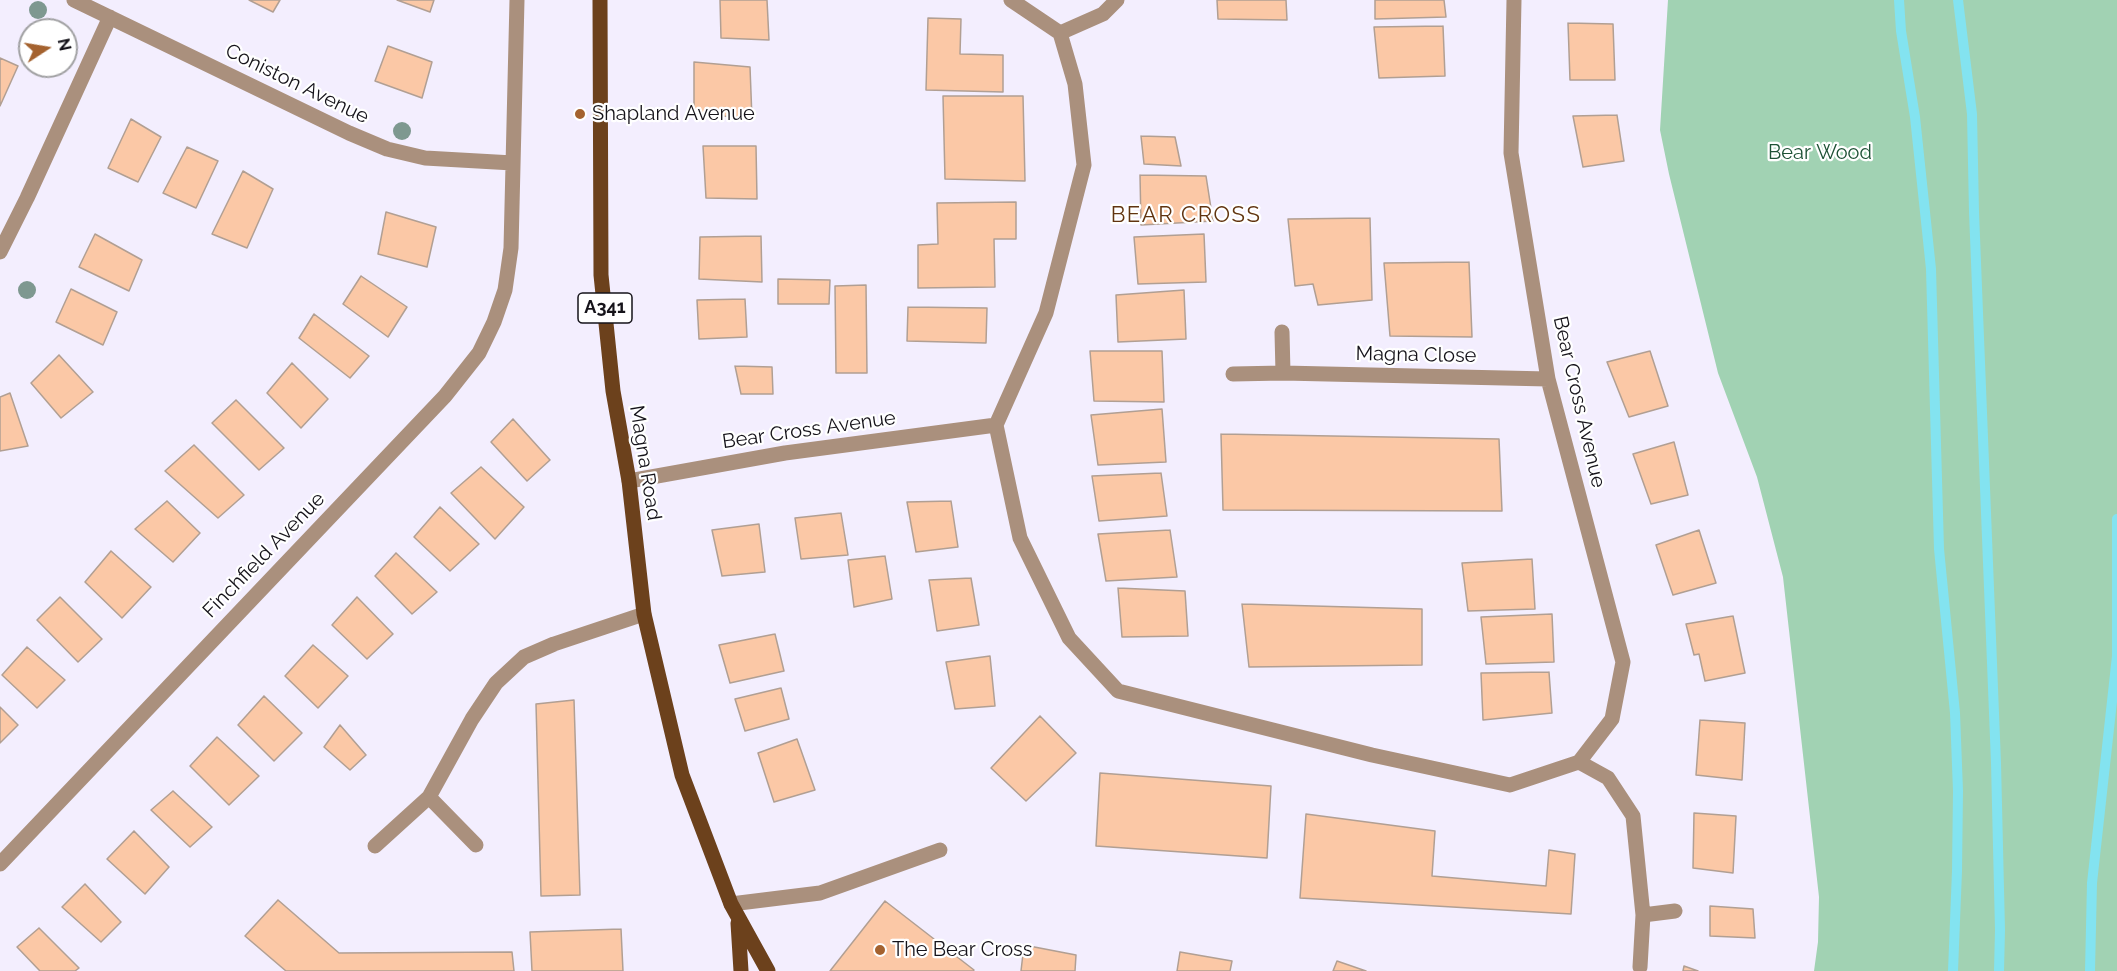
<!DOCTYPE html>
<html>
<head>
<meta charset="utf-8">
<style>
  body { margin:0 }
  #map { position:relative; width:2117px; height:971px; overflow:hidden; background:#f3eefe; font-family:Raleway,sans-serif }
  canvas { display:block }
  .north { position:absolute; left:18px; top:18px; width:60px; height:60px; box-sizing:border-box; background:#fff; border:2px solid #a1a1a3; border-radius:50%; rotate:78deg; font-size:16px; font-weight:700; line-height:24px; text-align:center; color:#15131a }
  .north::after { content:''; display:block; margin:auto; width:21px; height:27px; background:#a4622f; clip-path:polygon(50% 0,100% 100%,50% 72%,0 100%) }
</style>
</head>
<body>
<div id="map">
<canvas width="2117" height="971"></canvas>
<div class="north">N</div>
</div>
<script>
const context = document.querySelector('canvas').getContext('2d');
context.lineJoin = 'round';
function fillPath(path, color) {
  context.fillStyle = color;
  context.fill(path, 'evenodd');
}
function shape(rows) {
  const path = new Path2D();
  for (const r of rows) {
    path.moveTo(r[0], r[1]);
    for (let i = 2; i < r.length; i += 2) path.lineTo(r[i], r[i + 1]);
  }
  return path;
}
function trace(path, color, width, dash) {
  context.strokeStyle = color;
  context.lineWidth = width;
  context.lineCap = dash ? 'butt' : 'round';
  context.setLineDash(dash || []);
  context.stroke(path);
}
function drawText(font, color, halo, rows, align = 'center') {
  context.font = font + ' Raleway,sans-serif';
  context.lineWidth = 4.5;
  context.setLineDash([]);
  context.textBaseline = 'middle';
  context.strokeStyle = halo;
  context.fillStyle = color;
  for (const [text, x, y, turn = 0] of rows) {
    context.save();
    context.translate(x, y);
    context.rotate((+turn || 0) * Math.PI / 180);
    context.textAlign = isNaN(turn) ? turn : align;
    if (halo) context.strokeText(text, 0, 0);
    context.fillText(text, 0, 0);
    context.restore();
  }
}
fillPath(shape([
  [1668,0,2117,0,2117,971,1814,971,1818,942,1819,897,1783,577,1757,477,1718,373,1669,174,1660,130]
]), '#a1d2b3');
trace(shape([
  [1899,0,1901,31,1915,117,1931,269,1939,549,1955,713,1958,791,1957,871,1953,971],
  [1958,0,1972,114,1974,212,1996,763,2000,930,1999,971],
  [2090,971,2092,883,2117,656,2117,519]
]), '#83e3f0', 10);
const building = shape([
  [249,0,280,0,273,12,249,0],
  [397,0,434,0,430,12,397,0],
  [720,0,767,0,769,40,721,38,720,0],
  [1217,0,1286,0,1287,20,1218,19,1217,0],
  [1375,0,1444,0,1446,17,1375,19,1375,0],
  [928,18,961,19,960,54,1003,55,1003,92,926,90,928,18],
  [1568,23,1613,24,1615,80,1570,80,1568,23],
  [1443,26,1445,76,1379,78,1374,27,1443,26],
  [388,46,432,62,422,98,375,81,388,46],
  [0,58,18,66,0,106,0,58],
  [694,62,750,67,752,119,694,113,694,62],
  [943,96,1023,96,1025,181,945,179,943,96],
  [1617,115,1624,161,1583,167,1573,116,1617,115],
  [131,119,161,137,138,182,108,168,131,119],
  [1141,136,1175,137,1181,166,1144,164,1141,136],
  [703,146,756,146,757,199,706,198,703,146],
  [187,147,218,161,196,208,163,193,187,147],
  [243,171,273,189,247,248,212,234,243,171],
  [1140,175,1206,176,1213,221,1141,225,1140,175],
  [1016,202,1016,239,994,239,995,287,918,288,918,245,938,244,937,203,1016,202],
  [386,212,436,227,427,267,378,254,386,212],
  [1370,218,1372,300,1318,305,1313,284,1295,286,1288,219,1370,218],
  [95,234,142,260,129,291,79,267,95,234],
  [1204,234,1206,282,1138,284,1134,237,1204,234],
  [761,236,762,282,699,279,700,237,761,236],
  [1469,262,1472,337,1390,336,1384,263,1469,262],
  [361,276,407,307,388,337,343,304,361,276],
  [778,279,830,280,829,304,778,304,778,279],
  [866,285,867,373,836,373,835,286,866,285],
  [71,289,117,312,103,345,56,322,71,289],
  [1184,290,1186,339,1118,342,1116,295,1184,290],
  [745,299,747,337,699,339,697,300,745,299],
  [908,307,987,308,986,343,907,341,908,307],
  [314,314,369,356,350,378,299,338,314,314],
  [1090,351,1162,351,1164,402,1094,401,1090,351],
  [1650,351,1668,406,1629,417,1607,362,1650,351],
  [59,355,93,392,61,418,31,383,59,355],
  [292,363,328,399,301,428,267,393,292,363],
  [735,366,772,367,773,394,741,394,735,366],
  [10,393,28,446,0,451,0,397,10,393],
  [236,400,284,448,259,470,212,423,236,400],
  [1162,409,1166,462,1098,465,1091,415,1162,409],
  [513,419,550,460,527,481,491,442,513,419],
  [1221,434,1499,439,1502,511,1223,510,1221,434],
  [1674,442,1688,495,1651,504,1633,454,1674,442],
  [194,445,244,495,218,518,165,471,194,445],
  [481,467,524,507,495,539,451,493,481,467],
  [1161,473,1167,516,1099,521,1092,476,1161,473],
  [167,501,200,533,173,562,135,529,167,501],
  [951,501,958,547,916,552,907,502,951,501],
  [440,507,479,544,450,571,414,537,440,507],
  [841,513,848,555,801,559,795,518,841,513],
  [759,524,765,572,722,576,712,530,759,524],
  [1170,530,1177,577,1106,581,1098,534,1170,530],
  [1699,530,1716,583,1673,595,1656,545,1699,530],
  [111,551,151,587,122,618,85,582,111,551],
  [396,553,437,592,412,614,375,576,396,553],
  [885,556,892,599,854,607,848,560,885,556],
  [1532,559,1535,609,1468,611,1462,563,1532,559],
  [971,578,979,625,937,631,929,580,971,578],
  [1118,588,1185,591,1188,636,1122,637,1118,588],
  [60,597,102,639,78,662,37,620,60,597],
  [357,597,393,634,367,659,332,625,357,597],
  [1242,604,1422,609,1422,665,1249,667,1242,604],
  [1552,614,1554,662,1486,664,1481,617,1552,614],
  [1733,616,1745,673,1705,681,1699,654,1694,655,1686,624,1733,616],
  [775,634,784,671,730,683,719,645,775,634],
  [313,645,348,676,318,708,285,676,313,645],
  [27,647,65,680,37,708,2,675,27,647],
  [990,656,995,706,955,709,946,662,990,656],
  [1549,672,1552,713,1483,720,1481,673,1549,672],
  [781,688,789,719,745,731,735,699,781,688],
  [264,696,302,733,274,761,238,725,264,696],
  [574,700,580,895,541,896,536,704,574,700],
  [0,707,18,725,0,743,0,707],
  [1040,716,1076,753,1026,801,991,768,1040,716],
  [1700,720,1745,723,1742,780,1696,775,1700,720],
  [340,725,366,755,350,770,324,747,340,725],
  [217,737,259,776,229,805,190,766,217,737],
  [797,739,815,790,774,802,758,753,797,739],
  [1100,773,1271,786,1267,858,1096,846,1100,773],
  [173,791,212,827,190,847,151,810,173,791],
  [1694,813,1736,816,1733,873,1693,868,1694,813],
  [1306,814,1435,831,1432,876,1546,886,1549,850,1575,854,1571,914,1300,898,1306,814],
  [134,831,169,867,145,894,107,859,134,831],
  [85,884,121,922,101,942,62,907,85,884],
  [278,900,339,953,512,952,514,971,286,971,245,936,278,900],
  [885,901,974,970,973,971,830,971,885,901],
  [1710,906,1753,909,1755,938,1710,936,1710,906],
  [39,928,79,968,75,971,40,971,17,947,39,928],
  [621,929,623,971,532,971,530,932,621,929],
  [1024,945,1076,955,1075,971,1021,971,1024,945],
  [1180,952,1232,961,1230,971,1177,971,1180,952],
  [1337,961,1366,971,1333,971,1337,961],
  [1684,966,1698,971,1683,971,1684,966]
]);
fillPath(building, '#fbc8a6');
trace(building, '#b19f93', 1.5);
trace(shape([
  [731,904,820,893,940,850]
]), '#aa907d', 15);
trace(shape([
  [74,0,349,133,387,149,425,158,513,163],
  [1011,0,1060,33,1075,84,1084,165,1046,313,996,425,1020,538,1069,638,1118,691,1372,755,1510,785,1579,762,1612,719,1623,662,1548,379,1511,153,1514,0],
  [1060,33,1103,14,1117,0],
  [0,252,27,198,110,17],
  [1282,332,1283,373],
  [1233,374,1283,373,1548,379],
  [629,481,785,453,996,425],
  [1579,762,1608,778,1633,816,1643,915,1640,967],
  [429,797,476,845],
  [375,846,429,797,472,719,496,683,524,657,554,644,644,614],
  [0,864,445,396,479,353,494,322,505,290,511,248,517,0],
  [1643,915,1675,911]
]), '#aa907d', 15);
trace(shape([
  [600,0,601,275,613,391,629,481,644,614,682,775,731,904,768,971],
  [738,923,741,971]
]), '#6c411c', 15);
context.fillStyle = '#7e9890';
for (const [x, y] of [
  [38,10],
  [402,131],
  [27,290]
]) {
  context.beginPath();
  context.arc(x, y, 9, 0, 2 * Math.PI);
  context.fill();
}
for (const [x, y, r, color] of [
  [580,114,6,"#a4622f"],
  [880,950,6,"#a4622f"]
]) {
  const dot = new Path2D();
  dot.arc(x, y, r, 0, 2 * Math.PI);
  context.fillStyle = color;
  context.fill(dot);
  trace(dot, '#fff', 2);
}
for (const [x, y, w] of [
  [605,308,54]
]) {
  const box = new Path2D();
  box.roundRect(x - w / 2, y - 15, w, 30, 4.5);
  context.fillStyle = '#fff';
  context.fill(box);
  trace(box, '#15131a', 1.5);
}
drawText('bold 18px', '#15131a', null, [
  ["A341",605,308]
]);
drawText('20px', '#15131a', '#fff', [
  ["Coniston Avenue",297,84,26],
  ["Magna Close",1416,355,1],
  ["Bear Cross Avenue",1579,402,77],
  ["Bear Cross Avenue",809,430,-8],
  ["Magna Road",645,463,81],
  ["Finchfield Avenue",264,555,-46]
]);
drawText('20px', '#15131a', '#fff', [
  ["Shapland Avenue",592,114],
  ["The Bear Cross",892,950]
], 'left');
drawText('20px', '#1e5236', '#fff', [
  ["Bear Wood",1820,153]
]);
context.letterSpacing = '1.5px';
drawText('22px', '#613410', '#fff', [
  ["BEAR CROSS",1186,215]
]);
context.letterSpacing = '0px';
</script>
</body>
</html>
